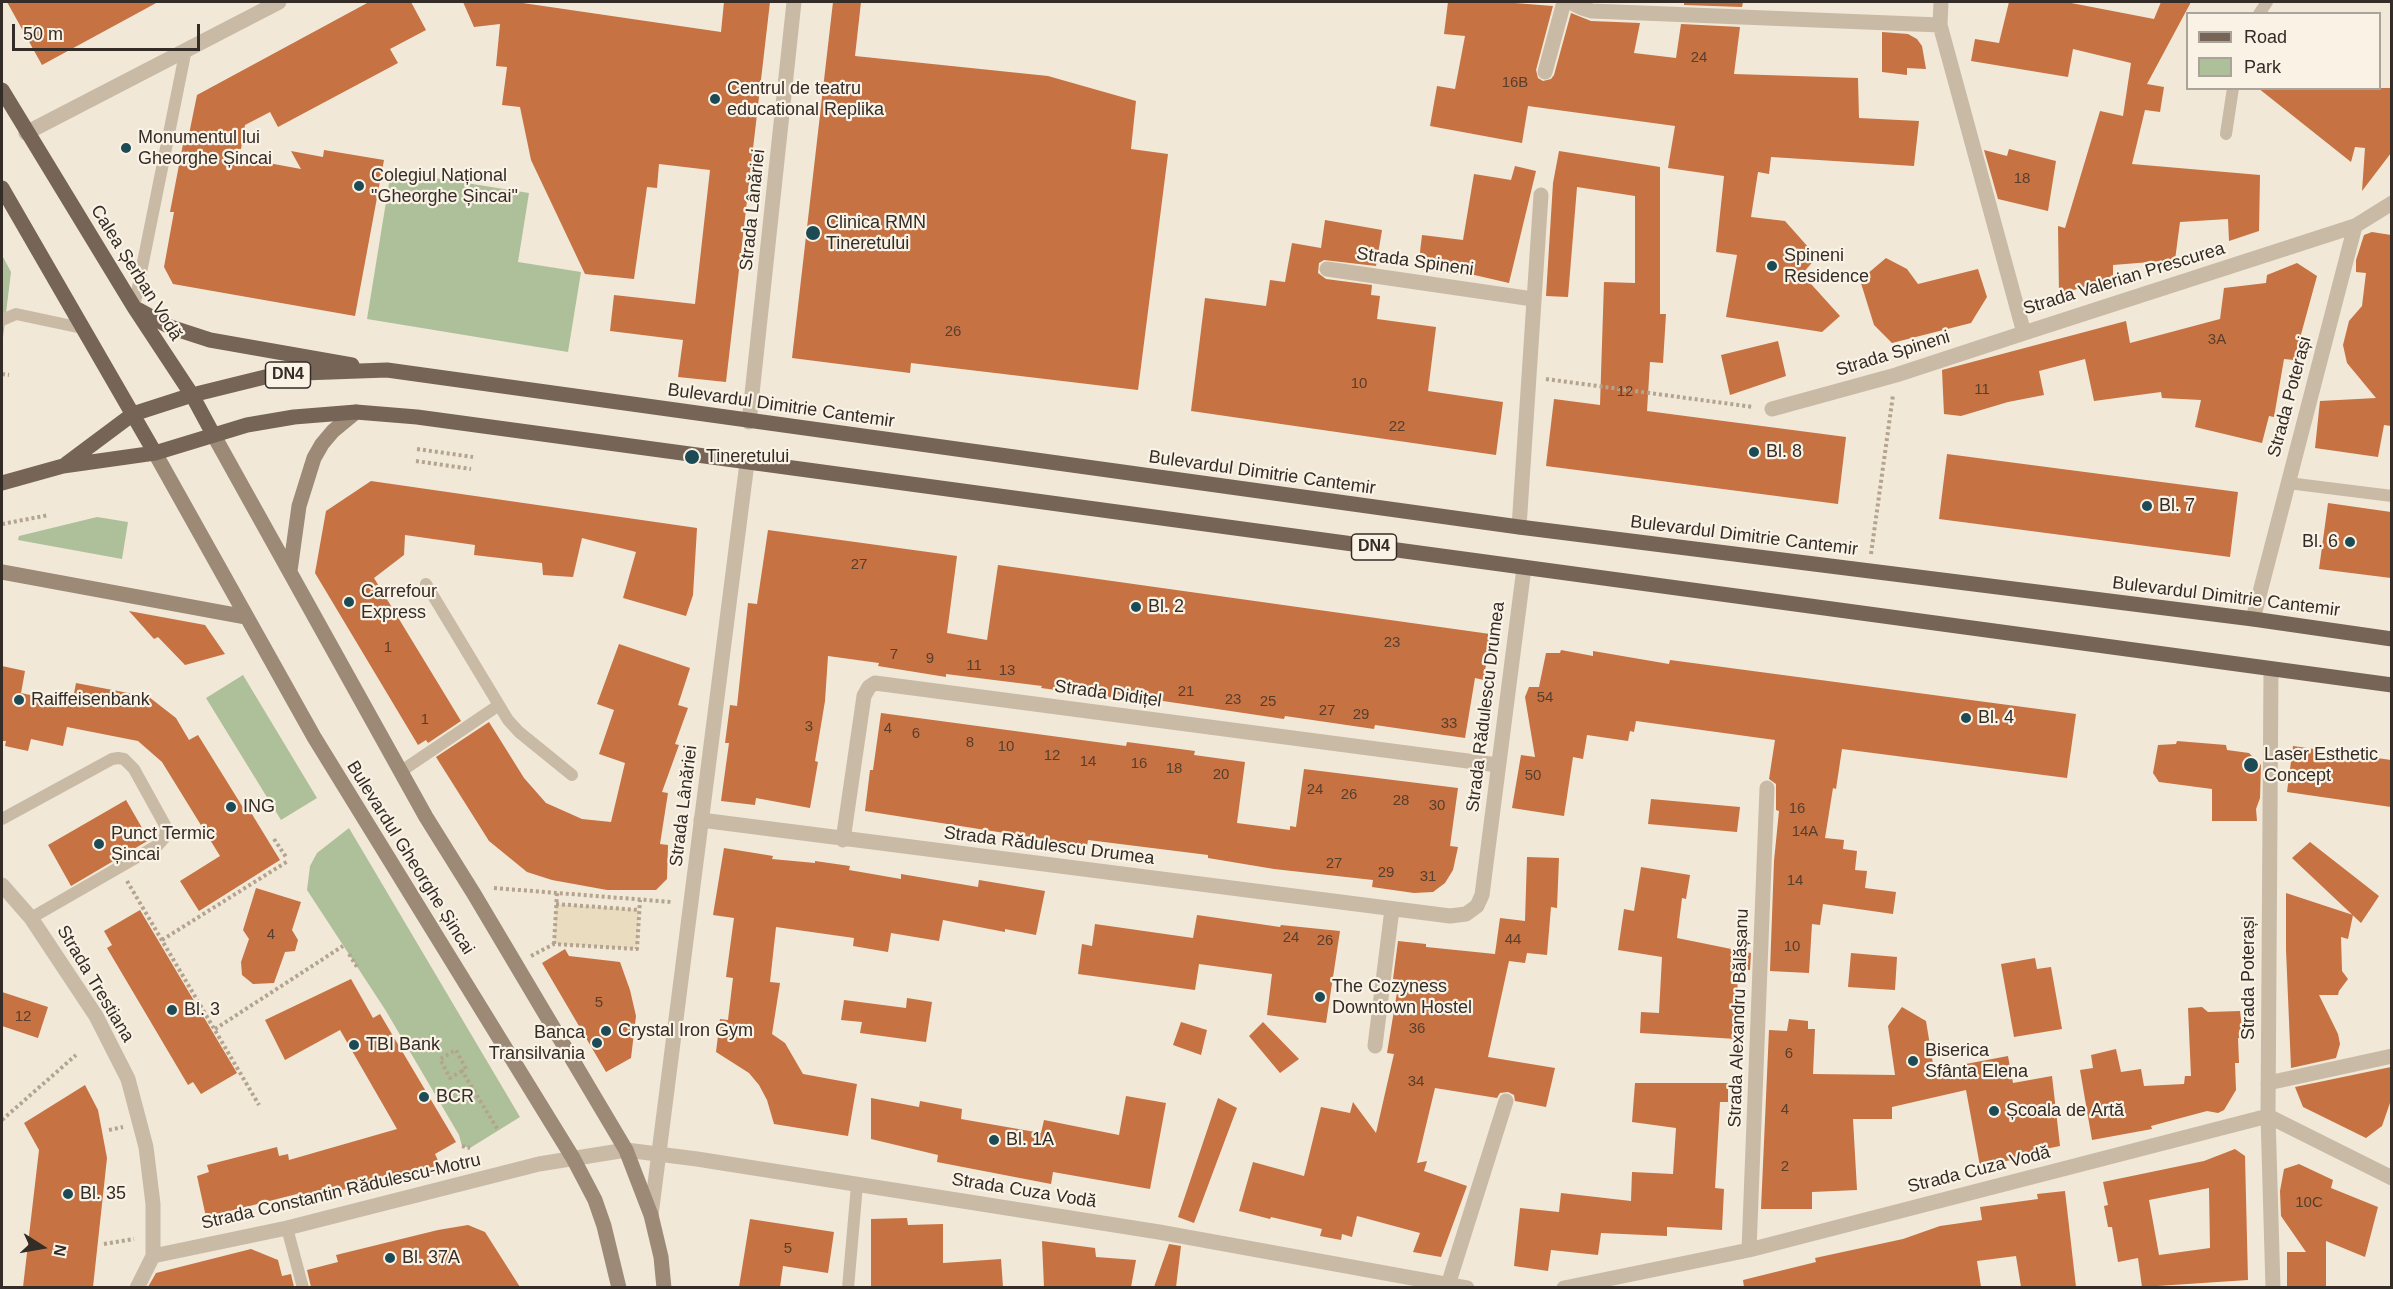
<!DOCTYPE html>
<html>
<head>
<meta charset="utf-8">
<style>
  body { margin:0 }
  #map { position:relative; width:2393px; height:1289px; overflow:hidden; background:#f1e8d8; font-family:Helvetica,sans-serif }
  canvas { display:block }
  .frame { position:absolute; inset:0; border:3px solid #342c26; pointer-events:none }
  .legend { position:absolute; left:2186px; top:12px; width:195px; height:78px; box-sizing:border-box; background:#f9f2e5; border:2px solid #aaa399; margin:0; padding:8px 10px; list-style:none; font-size:18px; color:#342c26 }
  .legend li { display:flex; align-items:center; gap:12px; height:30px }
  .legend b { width:30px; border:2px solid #aaa399 }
  .north { position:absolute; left:12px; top:1217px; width:60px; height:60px; -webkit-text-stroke:4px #f9f2e5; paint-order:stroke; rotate:101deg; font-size:16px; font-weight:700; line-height:24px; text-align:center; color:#342c26 }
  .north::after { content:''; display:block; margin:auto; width:21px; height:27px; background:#342c26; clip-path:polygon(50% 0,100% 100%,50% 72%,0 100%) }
  .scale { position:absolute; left:12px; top:24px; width:188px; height:27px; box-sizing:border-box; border:3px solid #342c26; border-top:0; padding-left:8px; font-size:18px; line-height:21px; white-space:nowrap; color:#342c26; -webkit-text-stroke:4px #f9f2e5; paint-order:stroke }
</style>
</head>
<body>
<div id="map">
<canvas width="2393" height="1289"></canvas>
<div class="frame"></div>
<ul class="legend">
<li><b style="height:8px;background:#766557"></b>Road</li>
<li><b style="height:16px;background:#aec099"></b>Park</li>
</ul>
<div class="north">N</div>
<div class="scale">50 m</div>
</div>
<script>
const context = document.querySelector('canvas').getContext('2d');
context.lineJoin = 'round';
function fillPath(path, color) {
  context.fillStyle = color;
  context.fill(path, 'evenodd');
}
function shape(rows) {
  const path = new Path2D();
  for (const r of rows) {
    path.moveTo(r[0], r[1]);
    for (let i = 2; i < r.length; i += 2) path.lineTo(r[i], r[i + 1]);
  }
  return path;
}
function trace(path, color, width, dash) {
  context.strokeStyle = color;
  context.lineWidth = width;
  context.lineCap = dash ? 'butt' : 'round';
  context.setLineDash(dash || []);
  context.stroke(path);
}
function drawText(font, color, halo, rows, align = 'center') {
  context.font = font + ' Helvetica,sans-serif';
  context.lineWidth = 4.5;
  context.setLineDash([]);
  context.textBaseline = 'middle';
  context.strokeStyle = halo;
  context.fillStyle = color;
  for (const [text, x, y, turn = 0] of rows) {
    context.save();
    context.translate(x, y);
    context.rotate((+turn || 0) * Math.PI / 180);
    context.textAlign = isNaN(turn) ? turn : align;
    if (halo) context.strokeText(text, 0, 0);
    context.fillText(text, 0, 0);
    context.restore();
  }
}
fillPath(shape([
  [391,171,529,193,518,262,581,272,568,352,367,319],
  [2,255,11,272,2,346],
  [97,517,128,522,122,559,18,540,19,536],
  [243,675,317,798,281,820,206,698],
  [349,828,520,1117,470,1148,462,1146,459,1135,386,1011,307,890,310,866,317,853]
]), '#aec099');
fillPath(shape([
  [556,904,639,910,637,949,554,944]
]), '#e9dcbf');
fillPath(shape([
  [7,2,158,2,42,65],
  [369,2,411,2,426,30,390,49,398,63,278,127,270,112,245,125,241,149,236,149,225,155,301,169,291,151,323,157,324,150,384,160,355,316,173,284,164,267,174,212,170,212,183,144,187,144,197,95],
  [463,2,516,2,721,32,724,2,770,2,726,382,678,377,683,340,610,331,614,295,695,304,710,170,659,164,657,188,647,187,634,279,585,274,531,160,520,107,502,105,507,67,496,66,500,24,474,27],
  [833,2,861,2,855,56,1048,76,1136,101,1131,149,1168,154,1138,390,911,363,910,373,792,358],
  [1448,2,1502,2,1553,6,1536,70,1538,78,1543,81,1551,79,1554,75,1571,13,1591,21,1640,23,1634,53,1676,58,1681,24,1740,27,1734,74,1858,78,1859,118,1919,121,1914,166,1771,157,1769,174,1758,172,1751,217,1785,221,1817,257,1802,274,1840,316,1822,332,1726,317,1737,255,1716,252,1724,176,1668,168,1675,126,1528,106,1522,143,1430,126,1437,86,1455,89,1465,36,1444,34],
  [1684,2,1743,2,1742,7,1684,5],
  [2009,2,2066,2,2154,19,2161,2,2191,2,2147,84,2164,87,2160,112,2145,110,2132,164,2260,175,2259,231,2229,241,2228,219,2180,222,2175,260,2113,265,2113,279,2059,294,2058,226,2065,228,2100,111,2123,116,2131,63,2073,49,2068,77,1971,61,1975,39,1999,43],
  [1882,32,1908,34,1917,39,1922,46,1926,69,1907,68,1907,75,1882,72],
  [2258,88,2391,88,2391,153,2362,191,2365,148,2355,147,2351,162],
  [2009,149,2056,161,2048,211,1998,199,1984,150,2007,156],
  [1559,151,1660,167,1660,314,1666,314,1663,363,1650,362,1647,411,1846,437,1838,504,1546,466,1554,399,1600,405,1604,282,1635,283,1635,196,1577,187,1568,297,1546,296,1553,183],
  [1515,166,1536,171,1509,283,1470,274,1469,276,1418,269,1422,235,1463,240,1474,174,1511,180],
  [1325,220,1382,230,1376,266,1324,260,1319,263,1318,273,1326,279,1372,285,1371,295,1380,296,1377,319,1436,327,1428,391,1503,402,1496,455,1191,411,1205,298,1266,306,1270,280,1285,282,1292,243,1321,248],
  [2372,232,2391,235,2391,426,2384,425,2378,457,2315,448,2320,401,2376,398,2347,363,2343,345,2349,321,2362,306,2366,273,2356,272,2356,260,2364,235],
  [1886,258,1907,269,1918,284,1978,269,1987,297,1971,323,1892,343,1874,325,1860,280],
  [2297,263,2317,276,2294,360,2284,359,2274,417,2269,416,2262,443,2195,427,2201,400,2162,398,2161,392,2094,401,2085,359,2039,371,2044,395,2008,402,1961,416,1944,414,1942,370,2126,321,2130,343,2220,319,2224,288,2266,283,2267,275],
  [1778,341,1786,376,1730,395,1721,355],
  [1947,454,2238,492,2230,557,1939,519],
  [371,481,697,528,693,595,686,616,623,598,636,552,582,538,573,577,543,575,542,563,474,555,475,545,405,535,404,555,374,578,461,721,428,743,426,740,418,745,315,573,326,511],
  [2328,503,2391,512,2391,578,2319,569],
  [768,530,957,556,947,633,987,640,998,565,1490,634,1484,680,1475,678,1465,738,1375,725,1374,729,1285,716,1284,719,1116,694,1115,698,1041,688,1042,686,946,674,946,677,878,666,879,663,828,656,825,701,815,761,818,762,810,808,756,798,755,805,721,801,729,743,725,743,730,705,737,706,748,603,757,604],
  [129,611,205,625,225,654,185,665,158,637,154,639],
  [619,644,690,668,678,705,688,708,675,744,679,745,662,792,668,793,660,844,668,845,667,879,656,890,607,890,552,880,527,872,489,841,436,757,489,722,524,778,546,803,582,819,611,822,625,763,599,754,614,710,597,704],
  [1561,650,1593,656,1593,651,1669,664,1670,660,2076,714,2067,778,1842,749,1836,789,1833,788,1825,838,1844,840,1843,849,1857,851,1855,870,1867,871,1865,888,1896,892,1893,914,1823,904,1820,925,1812,924,1809,973,1770,971,1774,861,1779,811,1776,810,1776,784,1769,779,1775,740,1636,721,1634,732,1630,731,1628,741,1587,735,1583,759,1573,757,1564,816,1512,808,1521,755,1535,757,1525,697,1529,687,1539,687,1546,653,1560,653],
  [2,666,25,671,21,693,72,704,76,683,149,697,176,718,189,740,198,735,247,814,250,811,280,860,199,911,180,881,220,856,162,762,138,741,67,727,63,746,31,739,28,751,5,746,6,741,2,741],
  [881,713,1126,746,1127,742,1195,751,1194,755,1245,762,1237,823,1290,830,1290,826,1296,827,1304,769,1458,788,1450,846,1458,847,1453,870,1445,883,1433,892,1414,893,1372,887,1373,880,1274,869,1208,858,1208,855,1088,840,1087,846,865,811,870,770,873,770],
  [2177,741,2226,745,2227,750,2249,753,2261,765,2260,798,2256,809,2257,821,2212,821,2212,789,2159,782,2153,773,2158,745,2176,744],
  [2293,746,2391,760,2391,807,2287,792],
  [1651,799,1740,807,1737,832,1648,824],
  [126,800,149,840,71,886,48,845],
  [2310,842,2379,896,2361,923,2292,858],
  [724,848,773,856,772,859,815,863,815,861,850,866,849,870,901,879,901,874,978,887,979,880,1045,891,1036,935,1005,929,1005,932,943,920,939,941,891,933,888,952,853,946,854,938,776,927,770,982,780,983,772,1034,785,1043,803,1074,857,1084,848,1136,774,1124,767,1100,759,1085,749,1073,716,1052,720,1019,728,1020,733,978,726,977,734,918,713,915],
  [1527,857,1559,858,1557,908,1551,907,1547,955,1527,953,1525,963,1509,961,1488,1057,1555,1068,1546,1107,1515,1101,1514,1095,1508,1092,1500,1093,1497,1098,1435,1088,1417,1163,1427,1161,1424,1171,1467,1186,1441,1257,1413,1252,1420,1233,1357,1216,1352,1237,1342,1234,1341,1240,1320,1236,1322,1229,1271,1217,1270,1219,1239,1211,1253,1162,1304,1176,1321,1107,1350,1113,1353,1102,1376,1133,1394,1054,1387,1053,1399,980,1393,979,1398,941,1426,944,1426,947,1495,954,1500,918,1525,921],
  [1641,867,1690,875,1686,899,1682,898,1677,938,1751,953,1750,970,1738,970,1736,1039,1640,1033,1641,1012,1659,1013,1662,957,1618,950,1624,909,1634,911],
  [256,888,301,902,292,930,298,940,295,951,285,952,274,983,253,984,242,975,241,962,249,939,243,930],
  [2286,893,2353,915,2348,939,2341,937,2342,971,2348,979,2339,991,2338,995,2319,995,2338,1034,2340,1044,2336,1058,2291,1068,2286,950],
  [140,910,237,1073,201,1094,193,1082,188,1085,107,948,112,945,104,931],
  [1197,915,1280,927,1281,925,1340,931,1326,1023,1267,1015,1272,974,1199,964,1195,990,1078,974,1082,944,1092,946,1095,924,1193,938],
  [565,949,569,956,620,962,630,990,636,1016,631,1058,606,1072,542,963],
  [1851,953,1897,957,1895,990,1848,987],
  [2035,958,2037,969,2051,967,2062,1029,2014,1037,2001,964],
  [351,979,373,1018,380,1014,456,1142,435,1154,440,1165,299,1201,297,1194,206,1217,197,1176,209,1172,207,1165,277,1147,279,1156,288,1154,289,1160,397,1129,340,1030,285,1060,265,1020],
  [2,992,48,1007,38,1038,2,1026],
  [907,998,932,1002,926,1042,860,1033,862,1022,841,1020,844,1000,906,1008],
  [1902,1007,1926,1021,1934,1070,2008,1056,2013,1083,2052,1076,2060,1146,2026,1153,2027,1157,1980,1166,1966,1090,1892,1107,1892,1119,1853,1119,1857,1190,1812,1192,1812,1209,1761,1209,1769,1030,1787,1031,1789,1019,1808,1021,1808,1029,1815,1029,1813,1074,1895,1075,1888,1026],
  [2202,1007,2208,1012,2240,1011,2243,1037,2238,1038,2239,1063,2235,1063,2236,1090,2224,1110,2218,1113,2207,1111,2151,1126,2152,1129,2092,1140,2080,1070,2093,1068,2091,1055,2116,1049,2121,1072,2141,1069,2144,1086,2184,1084,2185,1076,2191,1076,2188,1008],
  [1181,1022,1207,1030,1201,1055,1173,1045],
  [1263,1022,1299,1059,1280,1073,1249,1036],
  [2391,1067,2391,1100,2382,1126,2366,1138,2303,1107,2295,1087],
  [1635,1083,1728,1083,1728,1102,1720,1102,1715,1188,1724,1189,1722,1230,1667,1227,1667,1236,1601,1233,1598,1255,1551,1250,1548,1271,1514,1266,1520,1208,1559,1212,1561,1193,1631,1201,1632,1172,1673,1174,1676,1128,1632,1122],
  [85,1085,98,1110,107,1158,93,1287,23,1287,39,1150,24,1123],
  [1126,1096,1166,1103,1150,1189,1053,1172,1051,1184,937,1162,938,1155,871,1139,871,1098,919,1107,920,1101,962,1109,961,1119,1041,1133,1044,1120,1119,1135],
  [1218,1098,1237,1108,1194,1223,1178,1217],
  [2235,1149,2245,1156,2248,1280,2142,1287,2138,1258,2118,1262,2112,1227,2108,1227,2104,1206,2108,1205,2103,1182,2204,1161],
  [2209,1188,2210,1248,2159,1255,2149,1200],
  [2299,1164,2333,1180,2331,1188,2378,1207,2365,1257,2326,1241,2326,1287,2287,1287,2287,1252,2306,1252,2281,1216,2280,1191,2284,1169],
  [2065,1191,2076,1287,2021,1287,2016,1256,1977,1261,1981,1287,1744,1287,1743,1280,1816,1262,1815,1258,1903,1239,1940,1226,1982,1220,1980,1207,2038,1199,2037,1194],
  [907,1218,908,1225,943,1224,943,1263,1001,1259,1003,1287,871,1287,871,1219],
  [750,1219,834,1232,828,1273,783,1266,780,1287,739,1287],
  [468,1225,485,1232,520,1287,311,1287,307,1270,338,1262,336,1255,438,1230],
  [1042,1241,1095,1248,1096,1257,1136,1260,1131,1287,1044,1287],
  [1169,1244,1181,1246,1176,1287,1154,1287],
  [251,1249,278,1260,282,1276,291,1274,294,1287,148,1287,156,1273]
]), '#c67242');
trace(shape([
  [2,374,9,375],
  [1546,379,1753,407],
  [417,449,473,457],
  [416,461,471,469],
  [2,524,49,515],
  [1871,554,1893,395],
  [274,839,286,857],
  [127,881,259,1105],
  [494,888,672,902],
  [556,904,639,910],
  [162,940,288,861],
  [554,944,557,893],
  [349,954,357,967],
  [531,956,554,944,637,949,640,900],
  [215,1029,343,946],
  [462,1071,450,1078,440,1059,456,1050,466,1069,462,1071,498,1130],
  [2,1120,76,1055],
  [109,1130,123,1127],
  [462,1146,470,1148],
  [104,1244,134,1239]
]), '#b4a48f', 4, [3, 3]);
trace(shape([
  [2259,14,2267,2],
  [2226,134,2233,88],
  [134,307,186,49],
  [2,320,16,314,82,328],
  [2288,483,2392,496],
  [426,584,508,720,519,732,572,775],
  [400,772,499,705],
  [2,819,112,759,118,758,124,759,134,769,166,827,165,837,158,845,31,918],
  [287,1228,303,1288],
  [848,1288,857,1185]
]), '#c9baa5', 12);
trace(shape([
  [1570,2,1582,8,1592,11,1940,25],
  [1941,2,1940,25,2024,333,2355,226,2392,203],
  [1545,72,1564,2],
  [1327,269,1533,299],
  [1772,409,1896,375,2024,333],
  [1519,527,1541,195],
  [2253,619,2355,226],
  [2271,669,2268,1116,2273,1288],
  [701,820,1450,916,1466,914,1477,906,1482,895,1524,568],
  [843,840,864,696,869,687,875,683,1498,765],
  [2,885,31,918,96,1016,128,1079,146,1147,153,1204,153,1256],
  [1375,1046,1392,909],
  [2268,1083,2392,1056],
  [1749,1250,1767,788],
  [1448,1285,1506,1101],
  [137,1288,153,1256,287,1228,539,1164,626,1150,697,1159,1159,1232,1467,1288],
  [1564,1288,1749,1250,2268,1116,2392,1178]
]), '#c9baa5', 15);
trace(shape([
  [26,133,279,2],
  [749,422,794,2],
  [651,1215,747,463]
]), '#c9baa5', 15);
trace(shape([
  [213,434,426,817,474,894,626,1150,651,1215,661,1257,664,1288],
  [155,453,314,737,573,1158,595,1200,604,1226,619,1288],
  [290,571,299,506,314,458,322,444,333,431,356,412],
  [2,572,246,617]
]), '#9c8976', 15);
trace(shape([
  [2,90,134,307,192,395,213,434],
  [2,188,155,453],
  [139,310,170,327,210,340,352,365],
  [66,464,133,414,192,395,265,377,303,373,387,370,1519,527,2253,619,2392,639],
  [2,483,63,466,155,453,247,425,294,417,356,412,417,417,2392,685]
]), '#766557', 15);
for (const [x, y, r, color] of [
  [715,99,6,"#1c4b55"],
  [126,148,6,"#1c4b55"],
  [359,186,6,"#1c4b55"],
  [813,233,8,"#1c4b55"],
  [1772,266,6,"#1c4b55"],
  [1754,452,6,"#1c4b55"],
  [692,457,8,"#1c4b55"],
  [2147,506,6,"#1c4b55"],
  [2350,542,6,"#1c4b55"],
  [349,602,6,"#1c4b55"],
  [1136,607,6,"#1c4b55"],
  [19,700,6,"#1c4b55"],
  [1966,718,6,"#1c4b55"],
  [2251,765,8,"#1c4b55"],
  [231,807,6,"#1c4b55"],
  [99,844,6,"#1c4b55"],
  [1320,997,6,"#1c4b55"],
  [172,1010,6,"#1c4b55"],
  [606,1031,6,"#1c4b55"],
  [597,1043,6,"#1c4b55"],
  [354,1045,6,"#1c4b55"],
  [1913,1061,6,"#1c4b55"],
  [424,1097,6,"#1c4b55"],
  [1994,1111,6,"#1c4b55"],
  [994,1140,6,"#1c4b55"],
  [68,1194,6,"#1c4b55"],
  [390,1258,6,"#1c4b55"]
]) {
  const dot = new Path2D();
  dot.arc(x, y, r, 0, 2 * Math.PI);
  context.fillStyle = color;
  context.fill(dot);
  trace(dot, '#f9f2e5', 2);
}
drawText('15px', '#583e2d', null, [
  ["24",1699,58],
  ["16B",1515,83],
  ["18",2022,179],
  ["26",953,332],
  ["3A",2217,340],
  ["10",1359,384],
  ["11",1982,390],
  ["12",1625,392],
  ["22",1397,427],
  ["27",859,565],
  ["23",1392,643],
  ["1",388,648],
  ["7",894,655],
  ["9",930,659],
  ["11",974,666],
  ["13",1007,671],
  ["21",1186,692],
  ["54",1545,698],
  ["23",1233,700],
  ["25",1268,702],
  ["27",1327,711],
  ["29",1361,715],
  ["1",425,720],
  ["33",1449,724],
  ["3",809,727],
  ["4",888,729],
  ["6",916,734],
  ["8",970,743],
  ["10",1006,747],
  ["12",1052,756],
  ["14",1088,762],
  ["16",1139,764],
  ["18",1174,769],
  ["20",1221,775],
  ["50",1533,776],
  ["24",1315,790],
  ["26",1349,795],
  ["28",1401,801],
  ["30",1437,806],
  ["16",1797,809],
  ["14A",1805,832],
  ["27",1334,864],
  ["29",1386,873],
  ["31",1428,877],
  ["14",1795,881],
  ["4",271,935],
  ["24",1291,938],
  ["44",1513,940],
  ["26",1325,941],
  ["10",1792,947],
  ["5",599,1003],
  ["12",23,1017],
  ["36",1417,1029],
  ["6",1789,1054],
  ["34",1416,1082],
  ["4",1785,1110],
  ["2",1785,1167],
  ["10C",2309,1203],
  ["5",788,1249]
]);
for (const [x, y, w] of [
  [288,375,45],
  [1374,547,45]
]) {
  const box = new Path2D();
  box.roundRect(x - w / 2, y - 13, w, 26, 4.5);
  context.fillStyle = '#f9f2e5';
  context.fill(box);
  trace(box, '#342c26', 1.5);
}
drawText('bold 16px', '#342c26', null, [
  ["DN4",288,375],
  ["DN4",1374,547]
]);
drawText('18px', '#342c26', '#f9f2e5', [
  ["Centrul de teatru",727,89],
  ["educational Replika",727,110],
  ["Monumentul lui",138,138],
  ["Gheorghe Șincai",138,159],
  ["Colegiul Național",371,176],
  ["\"Gheorghe Șincai\"",371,197],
  ["Clinica RMN",826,223],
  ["Tineretului",826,244],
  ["Spineni",1784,256],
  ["Residence",1784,277],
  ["Bl. 8",1766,452],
  ["Tineretului",706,457],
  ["Bl. 7",2159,506],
  ["Bl. 6",2338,542,"right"],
  ["Carrefour",361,592],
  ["Express",361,613],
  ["Bl. 2",1148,607],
  ["Raiffeisenbank",31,700],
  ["Bl. 4",1978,718],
  ["Laser Esthetic",2264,755],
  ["Concept",2264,776],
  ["ING",243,807],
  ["Punct Termic",111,834],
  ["Șincai",111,855],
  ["The Cozyness",1332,987],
  ["Downtown Hostel",1332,1008],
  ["Bl. 3",184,1010],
  ["Crystal Iron Gym",618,1031],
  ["Banca",585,1033,"right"],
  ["Transilvania",585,1054,"right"],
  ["TBI Bank",366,1045],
  ["Biserica",1925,1051],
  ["Sfânta Elena",1925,1072],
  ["BCR",436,1097],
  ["Școala de Artă",2006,1111],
  ["Bl. 1A",1006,1140],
  ["Bl. 35",80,1194],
  ["Bl. 37A",402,1258]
], 'left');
drawText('18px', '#342c26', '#f9f2e5', [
  ["Strada Lânăriei",753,210,-84],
  ["Strada Spineni",1415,262,8],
  ["Calea Șerban Vodă",136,273,58],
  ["Strada Valerian Prescurea",2124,279,-17],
  ["Strada Spineni",1893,354,-17],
  ["Strada Poterași",2290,397,-75],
  ["Bulevardul Dimitrie Cantemir",781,406,8],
  ["Bulevardul Dimitrie Cantemir",1262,473,8],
  ["Bulevardul Dimitrie Cantemir",1744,536,7],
  ["Bulevardul Dimitrie Cantemir",2226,597,7],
  ["Strada Didițel",1108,694,8],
  ["Strada Rădulescu Drumea",1486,707,-83],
  ["Strada Lânăriei",684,806,-83],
  ["Strada Rădulescu Drumea",1049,846,7],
  ["Bulevardul Gheorghe Șincai",410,858,58],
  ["Strada Poterași",2249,978,-90],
  ["Strada Trestiana",95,984,59],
  ["Strada Alexandru Bălășanu",1739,1018,-88],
  ["Strada Cuza Vodă",1979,1170,-14],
  ["Strada Cuza Vodă",1024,1191,9],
  ["Strada Constantin Rădulescu-Motru",341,1192,-13]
]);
</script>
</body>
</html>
